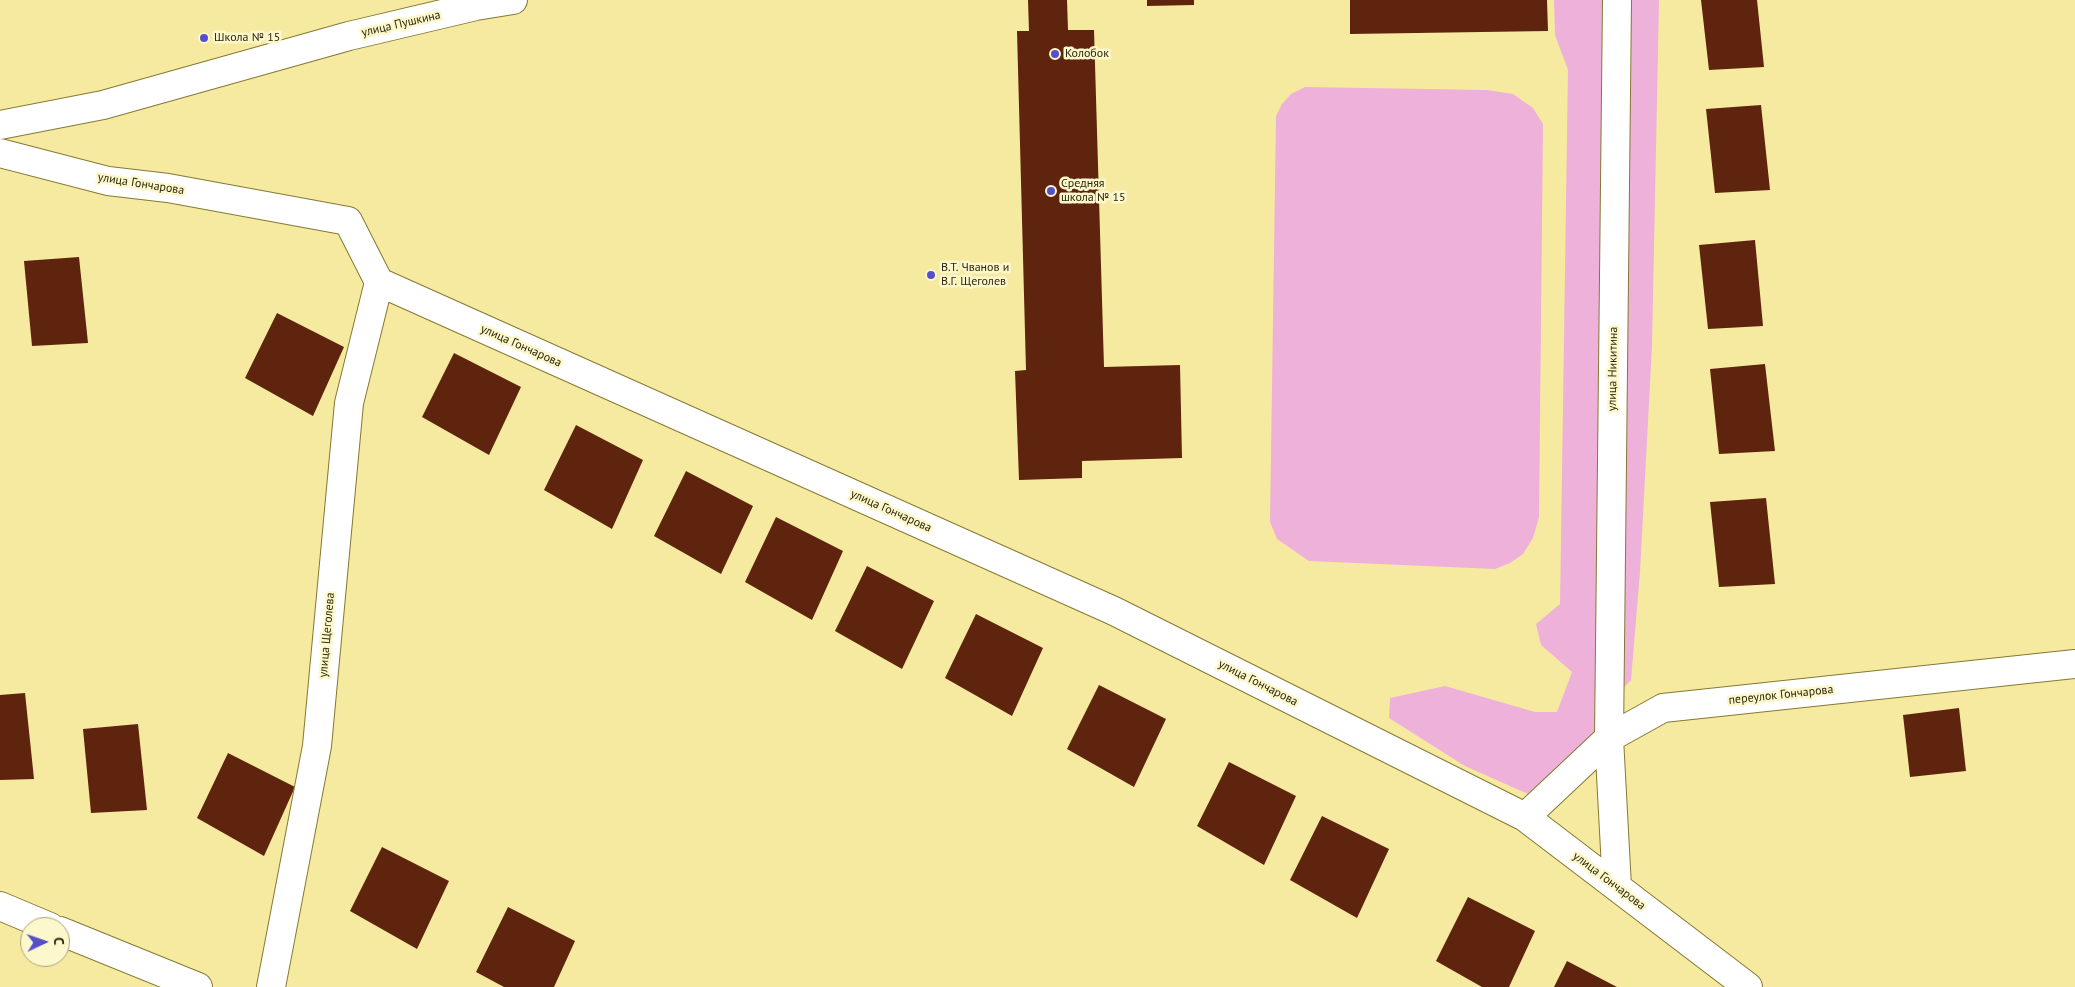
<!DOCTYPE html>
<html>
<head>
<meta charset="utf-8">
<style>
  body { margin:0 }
  #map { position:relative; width:2075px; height:987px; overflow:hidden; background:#f6eaa1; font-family:"PT Sans",sans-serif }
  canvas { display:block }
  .north { position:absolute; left:20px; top:917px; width:50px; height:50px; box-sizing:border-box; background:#fdf7cc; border:1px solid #aaa47f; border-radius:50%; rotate:87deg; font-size:14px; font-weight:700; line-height:20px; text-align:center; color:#2d280b }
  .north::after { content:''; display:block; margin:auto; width:18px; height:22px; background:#5550c7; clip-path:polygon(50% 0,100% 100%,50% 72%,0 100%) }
</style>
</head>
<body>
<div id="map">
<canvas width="2075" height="987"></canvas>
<div class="north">С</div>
</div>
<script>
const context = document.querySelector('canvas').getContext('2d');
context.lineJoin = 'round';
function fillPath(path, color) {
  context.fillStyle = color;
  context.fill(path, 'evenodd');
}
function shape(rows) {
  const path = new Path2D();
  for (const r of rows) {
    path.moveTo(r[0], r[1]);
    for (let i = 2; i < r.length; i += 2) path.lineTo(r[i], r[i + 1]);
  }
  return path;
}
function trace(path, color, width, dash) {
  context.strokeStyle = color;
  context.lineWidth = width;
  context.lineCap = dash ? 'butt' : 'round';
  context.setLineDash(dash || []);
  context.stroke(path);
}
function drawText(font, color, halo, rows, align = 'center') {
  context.font = font + ' "PT Sans",sans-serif';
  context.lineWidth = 5;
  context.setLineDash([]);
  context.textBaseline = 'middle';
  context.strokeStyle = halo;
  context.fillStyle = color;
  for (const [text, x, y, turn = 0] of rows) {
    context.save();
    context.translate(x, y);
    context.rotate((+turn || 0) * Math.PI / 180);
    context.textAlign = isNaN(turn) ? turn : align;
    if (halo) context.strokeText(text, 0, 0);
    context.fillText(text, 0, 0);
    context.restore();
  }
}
fillPath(shape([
  [1554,0,1659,0,1652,346,1640,572,1631,680,1602,711,1597,762,1528,794,1465,766,1389,718,1390,698,1445,686,1535,712,1557,712,1572,672,1541,645,1536,624,1560,604,1568,70,1555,35],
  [1305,87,1487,90,1513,94,1533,108,1543,124,1539,517,1533,538,1523,554,1510,563,1495,569,1309,561,1277,539,1270,522,1276,116,1282,104,1291,94]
]), '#eeb1d9');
fillPath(shape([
  [1028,0,1067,0,1068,30,1094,30,1104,367,1180,365,1182,458,1082,461,1082,478,1019,480,1015,371,1026,370,1017,31,1029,31],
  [1147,0,1194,0,1194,5,1147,6],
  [1350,0,1547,0,1548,31,1350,34],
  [1701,0,1757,0,1764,67,1709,70],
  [1761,105,1770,190,1715,193,1706,109],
  [1755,240,1763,326,1708,329,1699,245],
  [79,257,88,343,32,346,24,261],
  [277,313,344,347,313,416,245,378],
  [454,353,521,387,489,455,422,417],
  [1765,364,1775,451,1719,454,1710,369],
  [576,425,643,460,612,529,544,490],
  [686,471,753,506,721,574,654,536],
  [1766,498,1775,584,1719,587,1710,502],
  [776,517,843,551,812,620,745,582],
  [867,566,934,601,902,669,835,631],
  [976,614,1043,648,1012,716,945,678],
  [1099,685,1166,719,1134,787,1067,749],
  [25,693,34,779,0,780,0,695],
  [1959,708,1966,771,1910,777,1903,715],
  [138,724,147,810,91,813,83,729],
  [228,753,295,787,264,856,197,818],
  [1229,762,1296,796,1264,865,1197,826],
  [1322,816,1389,849,1357,918,1290,880],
  [382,847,449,881,417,949,350,911],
  [1468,897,1535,931,1509,987,1482,987,1436,961],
  [508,907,575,941,554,987,504,987,476,972],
  [1567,961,1617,987,1554,987]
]), '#5f240e');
const minor = shape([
  [1617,0,1609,738,1617,887],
  [0,125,103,105,349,36,476,6,513,0],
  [0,153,108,181,168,188,348,221,379,282,1114,611,1525,817,1748,987],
  [1525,817,1609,738,1663,708,2075,664],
  [0,906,50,927],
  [60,931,198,987],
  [271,987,317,746,349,403,379,282]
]);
trace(minor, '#857933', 30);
trace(minor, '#fff', 28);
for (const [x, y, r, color] of [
  [204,38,5,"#5550c7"],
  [1055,54,5,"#5550c7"],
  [1051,191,5,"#5550c7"],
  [931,275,5,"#5550c7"]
]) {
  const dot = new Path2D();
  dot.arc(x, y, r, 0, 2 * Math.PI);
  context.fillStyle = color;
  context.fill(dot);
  trace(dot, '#fdf7cc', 2);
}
drawText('12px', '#2d280b', '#fdf7cc', [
  ["улица Пушкина",401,24,-13],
  ["улица Гончарова",141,184,9],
  ["улица Гончарова",521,346,24],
  ["улица Никитина",1613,369,-89],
  ["улица Гончарова",891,511,24],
  ["улица Щеголева",327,635,-85],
  ["улица Гончарова",1258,683,27],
  ["переулок Гончарова",1781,695,-6],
  ["улица Гончарова",1609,881,37]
]);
drawText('12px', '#2d280b', '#fdf7cc', [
  ["Школа № 15",214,38],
  ["Колобок",1065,54],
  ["Средняя",1061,184],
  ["школа № 15",1061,198],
  ["В.Т. Чванов и",941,268],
  ["В.Г. Щеголев",941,282]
], 'left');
</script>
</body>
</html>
